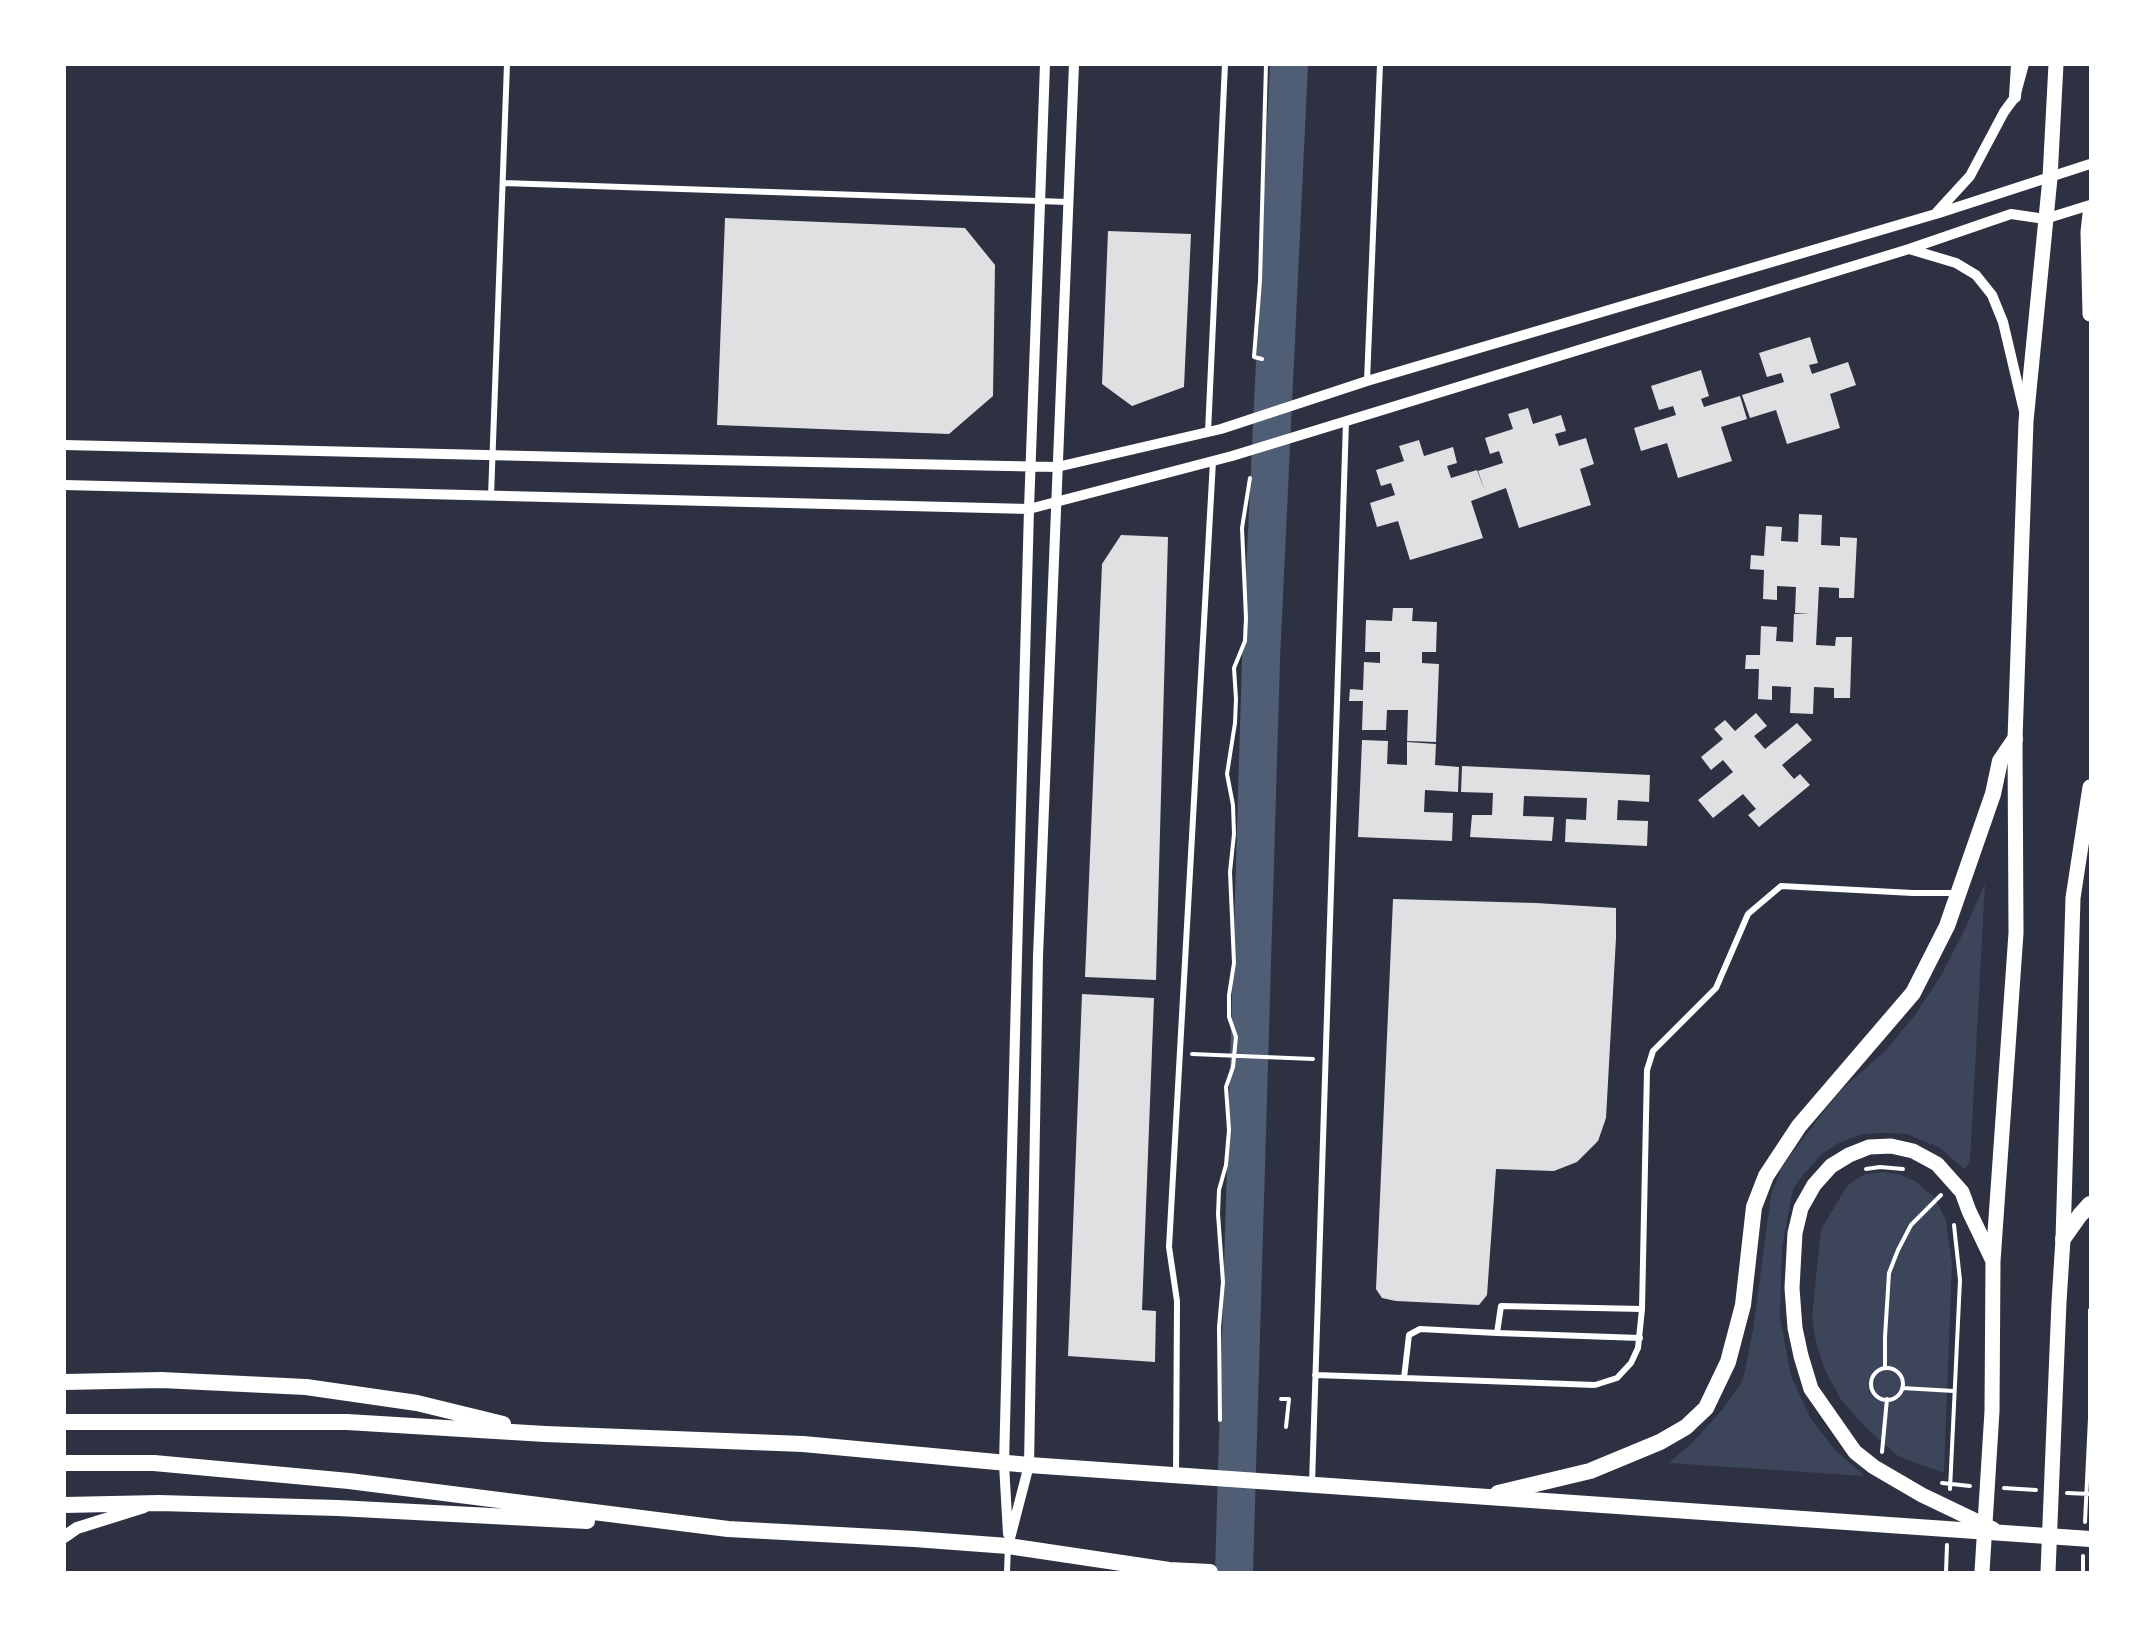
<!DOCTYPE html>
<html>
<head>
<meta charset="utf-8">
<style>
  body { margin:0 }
  #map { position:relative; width:2155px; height:1637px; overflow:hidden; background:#2d3142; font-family:Montserrat,sans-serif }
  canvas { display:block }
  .frame { position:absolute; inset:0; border:66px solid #fff; pointer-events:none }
</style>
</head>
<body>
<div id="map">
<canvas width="2155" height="1637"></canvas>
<div class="frame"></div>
</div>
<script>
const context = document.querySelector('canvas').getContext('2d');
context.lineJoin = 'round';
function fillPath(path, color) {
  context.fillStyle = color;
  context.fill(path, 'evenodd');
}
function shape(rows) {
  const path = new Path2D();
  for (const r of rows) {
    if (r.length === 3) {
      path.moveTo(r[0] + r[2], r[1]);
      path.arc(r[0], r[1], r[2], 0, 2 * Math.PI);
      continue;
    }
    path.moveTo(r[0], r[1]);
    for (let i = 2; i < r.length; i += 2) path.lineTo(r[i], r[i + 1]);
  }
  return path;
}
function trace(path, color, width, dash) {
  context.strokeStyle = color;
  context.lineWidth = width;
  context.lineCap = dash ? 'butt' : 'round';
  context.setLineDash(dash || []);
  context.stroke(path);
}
fillPath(shape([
  [1985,883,1970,1162,1964,1169,1940,1148,1907,1134,1884,1133,1862,1134,1839,1143,1822,1154,1803,1175,1793,1189,1782,1247,1780,1317,1791,1376,1811,1419,1837,1452,1865,1476,1669,1463,1693,1442,1723,1409,1743,1380,1753,1330,1771,1195,1781,1169,1795,1149,1839,1092,1886,1050,1915,1015,1942,974,1965,929],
  [1883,1172,1899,1174,1915,1181,1934,1197,1946,1220,1952,1263,1944,1473,1898,1456,1864,1426,1841,1400,1825,1370,1816,1343,1812,1316,1821,1229,1848,1185,1865,1174]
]), '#3c4559');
trace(shape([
  [1234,1572,1261,659,1289,64]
]), '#4f5d75', 38);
fillPath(shape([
  [725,218,965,228,995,265,993,396,949,434,717,425],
  [1108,231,1191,234,1184,387,1132,406,1102,384],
  [1810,337,1818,363,1809,365,1812,374,1848,362,1856,385,1830,394,1840,428,1787,444,1776,410,1750,418,1742,395,1784,382,1781,373,1767,377,1759,353],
  [1701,370,1709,396,1701,399,1704,407,1740,396,1747,419,1721,427,1732,461,1678,478,1667,443,1641,451,1634,428,1676,415,1673,406,1659,410,1651,386],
  [1528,408,1533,424,1561,415,1566,431,1555,434,1559,446,1586,438,1594,464,1580,469,1591,505,1519,528,1506,488,1471,501,1483,538,1410,560,1398,521,1377,527,1370,503,1395,495,1391,483,1381,486,1376,470,1404,461,1399,446,1419,440,1424,456,1453,447,1457,463,1447,466,1451,478,1477,470,1485,491,1478,471,1503,463,1499,451,1490,454,1485,438,1513,429,1508,414],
  [1799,514,1822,515,1821,545,1840,546,1840,537,1857,538,1854,598,1839,598,1839,588,1819,587,1816,645,1835,646,1836,637,1852,637,1850,698,1834,698,1834,688,1814,687,1813,714,1790,713,1791,687,1772,686,1772,700,1758,699,1759,669,1745,669,1746,655,1760,655,1761,626,1777,627,1776,641,1793,642,1794,614,1810,614,1795,613,1796,587,1777,586,1777,600,1763,599,1764,570,1750,569,1751,555,1764,556,1766,526,1782,527,1781,541,1798,542],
  [1121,535,1168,537,1156,980,1085,977,1102,564],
  [1393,608,1413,608,1412,621,1437,622,1436,652,1422,652,1422,663,1439,664,1436,742,1407,741,1408,710,1387,710,1386,730,1362,730,1363,701,1349,701,1350,689,1363,690,1364,662,1380,663,1380,652,1365,652,1366,620,1392,621],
  [1756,713,1767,726,1754,736,1765,749,1797,723,1812,740,1782,765,1794,779,1800,774,1810,785,1759,827,1748,815,1756,809,1743,794,1713,818,1698,800,1733,772,1723,760,1711,770,1701,757,1723,739,1714,729,1725,720,1735,731],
  [1362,740,1388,741,1387,764,1407,765,1407,742,1436,744,1435,765,1459,767,1458,792,1425,790,1424,812,1453,813,1452,841,1358,837],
  [1462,766,1650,775,1649,802,1618,800,1617,820,1648,821,1647,846,1565,842,1566,819,1586,820,1587,798,1524,796,1523,816,1554,817,1552,841,1470,837,1472,815,1492,815,1493,793,1461,792],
  [1393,899,1536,903,1616,908,1616,938,1606,1118,1598,1141,1577,1162,1554,1171,1496,1169,1487,1295,1479,1305,1396,1301,1382,1298,1376,1289],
  [1082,994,1154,998,1142,1310,1156,1311,1155,1362,1068,1356]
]), '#e0e0e3');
trace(shape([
  [1262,359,1254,357,1260,281,1266,64],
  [1192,1054,1313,1059],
  [1866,1169,1880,1167,1903,1169],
  [1885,1368,1885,1337,1889,1273,1898,1250,1911,1225,1941,1195],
  [1887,1384,16],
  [1902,1388,1954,1391],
  [1281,1399,1289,1399,1286,1427],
  [1220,1420,1219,1327,1223,1282,1218,1214,1219,1190,1226,1165,1229,1130,1226,1087,1233,1067,1236,1037,1229,1017,1229,995,1234,963,1230,872,1234,834,1233,805,1227,774,1235,723,1236,699,1234,668,1245,641,1246,618,1242,528,1250,478],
  [1882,1452,1887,1399],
  [1942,1483,1970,1486],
  [2004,1488,2036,1490],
  [1950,1489,1960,1280,1954,1225],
  [2067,1493,2090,1494],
  [2085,1522,2090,1418,2090,1310],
  [1946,1572,1947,1545],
  [2083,1572,2083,1556]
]), '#fff', 4);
trace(shape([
  [503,183,1068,202],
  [1367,381,1380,64],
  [1208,432,1225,64],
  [491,496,507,64],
  [1497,1333,1640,1338],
  [1315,1375,1404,1378,1409,1335,1420,1329,1497,1333,1501,1306,1642,1309,1647,1070,1653,1051,1716,988,1748,914,1781,886,1913,893,1956,893],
  [1404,1378,1595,1385,1617,1378,1631,1363,1638,1348,1642,1309],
  [1176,1475,1177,1301,1169,1247,1213,461],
  [1312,1484,1346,421],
  [1007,1572,1008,1546]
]), '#fff', 6);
trace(shape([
  [1937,212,1970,176,2004,112,2015,97,2024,64],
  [1909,249,1956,263,1976,275,1992,295,2003,322,2024,411],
  [64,445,612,458,1057,467,1221,429,1367,381,1939,213,2090,164],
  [64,485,1029,509,1232,456,1909,249,2011,214,2045,219,2090,205],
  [1008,1534,1004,1464,1017,956,1029,509,1045,64],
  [1008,1546,1029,1465,1038,956,1074,64]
]), '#fff', 10);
trace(shape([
  [2015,97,2017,64],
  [64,1537,77,1528,144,1507]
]), '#fff', 12);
trace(shape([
  [2090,214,2088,232,2090,314],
  [1993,1529,1922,1495,1874,1467,1855,1452,1811,1389,1801,1356,1795,1328,1792,1288,1795,1233,1801,1208,1814,1185,1831,1166,1849,1155,1869,1147,1891,1146,1913,1151,1937,1164,1962,1192,1969,1211,1993,1261],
  [1982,1572,1992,1411,1993,1261,2016,933,2015,739,2026,421,2050,178,2056,64],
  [2048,1572,2059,1302,2063,1239,2073,898,2090,787]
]), '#fff', 15);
trace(shape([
  [2063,1239,2080,1215,2090,1204],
  [64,1382,161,1380,306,1387,417,1403,503,1424],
  [64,1422,347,1422,545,1434,803,1444,1029,1465,2090,1539],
  [64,1463,154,1463,349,1481,728,1529,914,1539,1008,1546,1169,1570,1210,1572],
  [1498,1493,1590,1471,1660,1442,1686,1427,1706,1408,1728,1362,1743,1305,1754,1207,1766,1176,1799,1126,1913,993,1947,926,1993,794,2000,761,2015,739],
  [64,1505,159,1503,338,1508,587,1521]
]), '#fff', 16);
</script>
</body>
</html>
